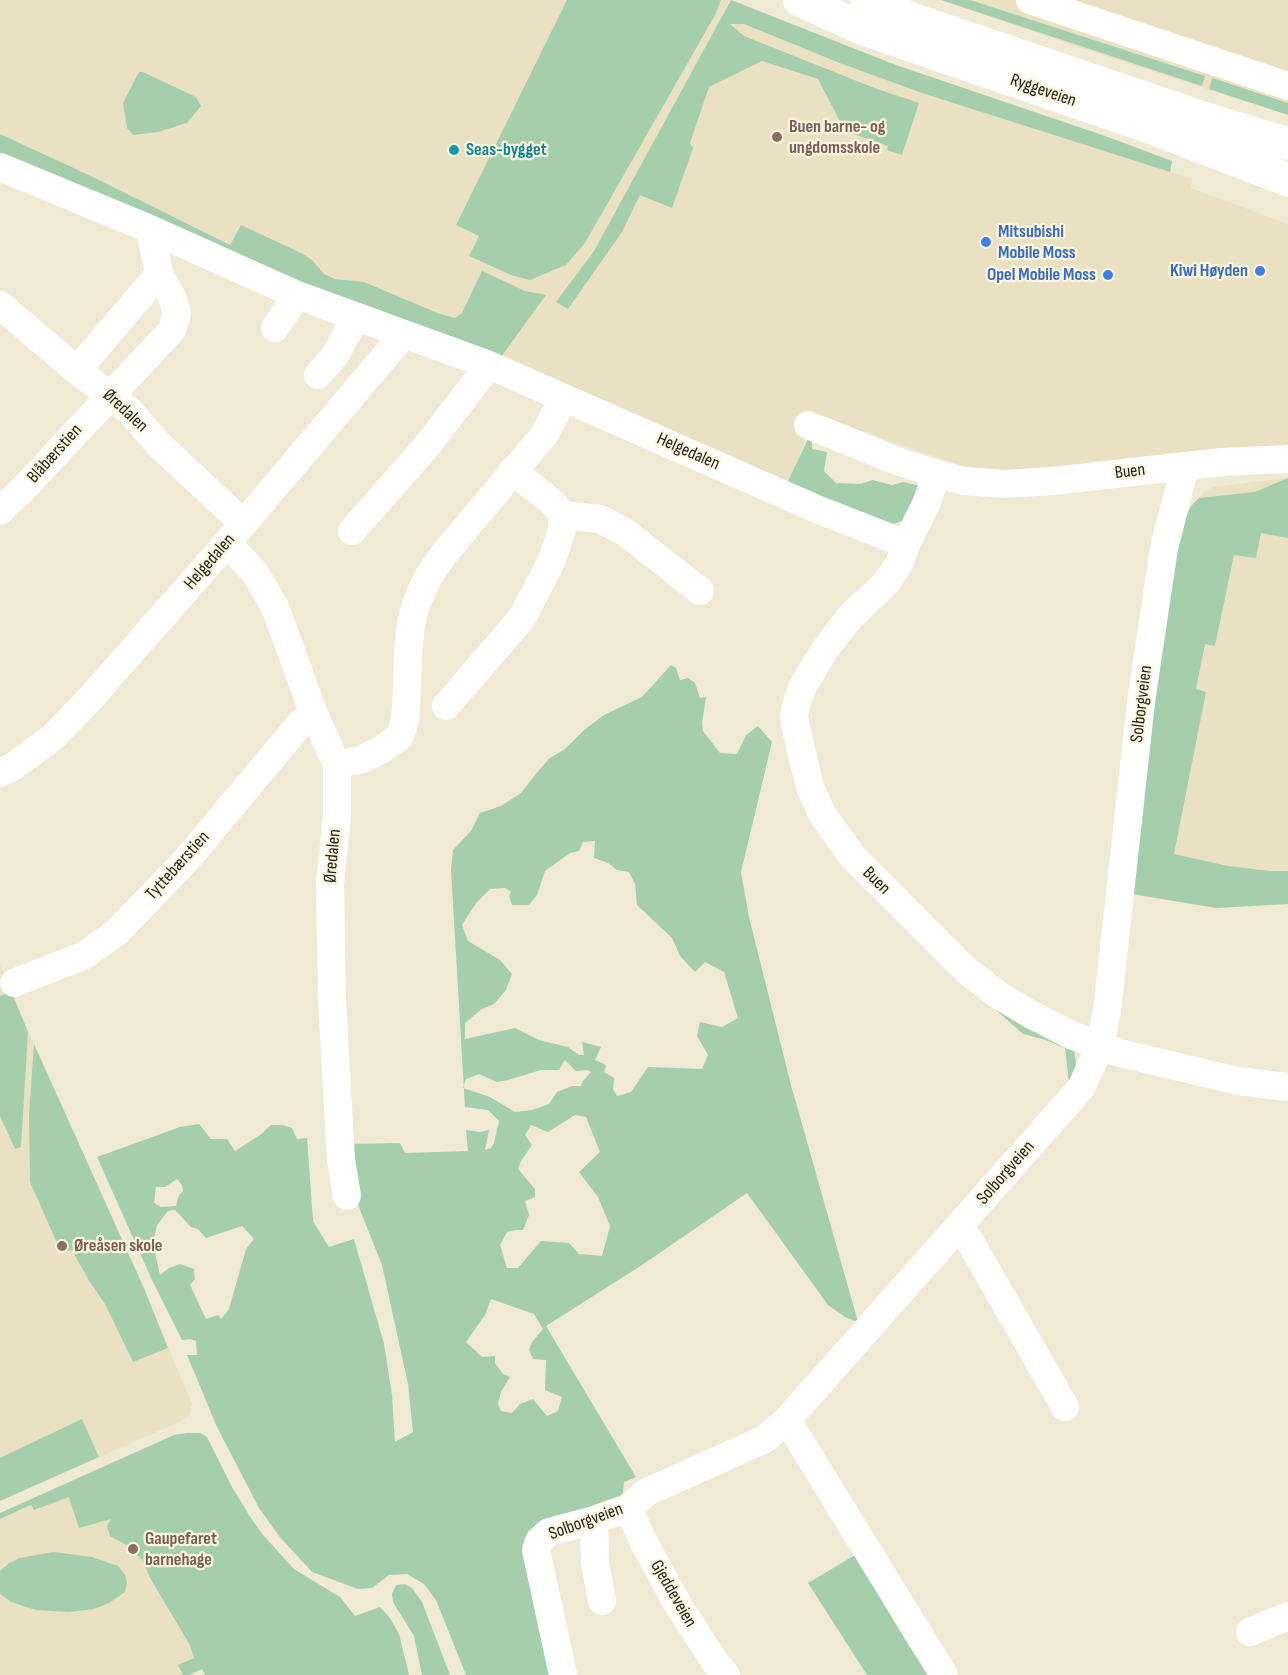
<!DOCTYPE html>
<html>
<head>
<meta charset="utf-8">
<style>
  body { margin:0 }
  canvas { display:block; background:#f0e9d3 }
</style>
</head>
<body>
<canvas width="1288" height="1675"></canvas>
<script>
const context = document.querySelector('canvas').getContext('2d');
context.lineJoin = 'round';
function fillPath(path, color) {
  context.fillStyle = color;
  context.fill(path, 'evenodd');
}
function shape(rows) {
  const path = new Path2D();
  for (const r of rows) {
    path.moveTo(r[0], r[1]);
    for (let i = 2; i < r.length; i += 2) path.lineTo(r[i], r[i + 1]);
  }
  return path;
}
function trace(path, color, width, dash) {
  context.strokeStyle = color;
  context.lineWidth = width;
  context.lineCap = dash ? 'butt' : 'round';
  context.setLineDash(dash || []);
  context.stroke(path);
}
function drawText(font, color, halo, rows, align = 'center') {
  context.font = font + ' "Sofia Sans Condensed",sans-serif';
  context.lineWidth = 4.5;
  context.setLineDash([]);
  context.textBaseline = 'middle';
  context.strokeStyle = halo;
  context.fillStyle = color;
  for (const [text, x, y, turn = 0] of rows) {
    context.save();
    context.translate(x, y);
    context.rotate((+turn || 0) * Math.PI / 180);
    context.textAlign = isNaN(turn) ? turn : align;
    if (halo) context.strokeText(text, 0, 0);
    context.fillText(text, 0, 0);
    context.restore();
  }
}
fillPath(shape([
  [0,0,731,0,720,19,732,24,744,24,842,64,922,93,1192,179,1191,188,1288,224,1288,446,1034,475,971,469,817,415,785,487,0,154],
  [941,0,1288,0,1288,115,1075,46],
  [1288,478,1288,904,1216,908,1135,895,1141,811,1153,726,1192,505,1205,491,1213,487],
  [0,964,58,1101,143,1286,192,1404,189,1416,181,1421,0,1501],
  [146,1455,202,1669,189,1675,0,1675,0,1519]
]), '#eae1c3');
fillPath(shape([
  [567,0,721,0,715,15,585,243,566,265,530,280,511,275,469,256,479,236,456,225],
  [731,0,896,65,1108,137,1172,161,1170,172,922,93,842,64,744,24,730,24,744,36,877,89,919,103,902,155,887,150,888,146,845,131,818,79,762,61,709,87,690,143,693,148,672,208,640,195,622,232,568,309,556,302,594,251],
  [941,0,970,0,1205,76,1202,86],
  [139,72,143,72,196,97,201,106,187,123,158,132,133,135,127,128,123,103],
  [1212,78,1288,103,1288,115,1209,89],
  [0,134,93,177,230,245,241,225,303,254,312,260,324,274,335,279,364,282,440,314,455,318,462,313,482,271,525,291,546,295,498,361,398,324,0,154],
  [809,437,812,440,812,449,827,452,824,471,836,483,861,484,872,480,892,485,903,482,920,486,902,521,893,524,785,487],
  [1288,478,1288,538,1261,533,1256,558,1234,555,1215,646,1205,644,1196,689,1206,692,1174,854,1228,866,1270,871,1288,871,1288,904,1216,908,1132,894,1141,811,1172,567,1183,520,1192,505,1199,498,1255,492],
  [671,665,676,668,680,680,688,678,695,683,700,698,706,697,702,723,703,731,720,753,737,754,746,735,758,726,772,742,741,872,749,917,791,1085,858,1322,845,1317,828,1305,747,1193,642,1265,546,1326,636,1477,624,1482,623,1493,617,1498,537,1531,556,1675,466,1675,436,1600,424,1584,407,1574,389,1575,372,1588,358,1589,312,1572,279,1536,259,1508,217,1427,187,1355,197,1355,196,1341,190,1339,182,1340,152,1280,97,1157,180,1127,199,1124,211,1139,227,1139,235,1151,260,1135,271,1125,282,1125,292,1128,297,1139,307,1138,313,1221,329,1247,354,1239,384,1344,392,1395,395,1442,413,1432,408,1384,382,1265,356,1200,347,1144,400,1143,405,1153,468,1151,466,1130,480,1132,489,1130,485,1150,491,1148,494,1143,499,1121,488,1110,465,1107,451,870,453,850,471,831,480,813,501,806,521,793,539,770,550,758,565,749,583,731,604,715,642,697],
  [595,841,594,858,608,863,617,870,629,872,635,884,637,905,672,938,680,956,695,972,705,962,724,972,738,1018,722,1027,700,1022,697,1036,708,1055,702,1069,648,1067,631,1092,617,1096,613,1089,614,1078,604,1072,606,1065,595,1060,601,1047,582,1042,584,1055,579,1055,568,1047,539,1040,515,1028,465,1039,465,1023,482,1009,494,1004,506,990,512,974,500,960,468,941,462,925,476,903,490,889,505,888,511,892,509,896,512,905,529,905,537,895,545,871,570,853,579,851,583,842],
  [565,1060,576,1071,588,1070,591,1072,583,1081,581,1086,572,1086,557,1092,549,1104,532,1110,515,1112,490,1097,463,1088,466,1079,479,1074,497,1082,508,1080,541,1070,559,1070],
  [575,1115,586,1117,600,1152,579,1172,598,1197,610,1226,602,1256,579,1254,569,1243,541,1241,518,1268,507,1268,500,1245,507,1232,515,1230,523,1230,529,1215,525,1201,535,1197,535,1189,518,1169,521,1161,532,1145,525,1135,531,1125,548,1132],
  [177,1179,182,1185,183,1191,179,1195,176,1206,161,1207,154,1203,156,1187,165,1187],
  [175,1210,191,1227,198,1229,206,1238,242,1226,254,1239,246,1249,229,1309,221,1319,218,1315,206,1319,190,1285,195,1279,194,1269,180,1264,169,1268,160,1275,153,1243,157,1225,168,1211],
  [491,1299,534,1314,543,1329,532,1342,529,1350,533,1359,546,1360,545,1390,562,1397,558,1411,547,1416,533,1399,520,1404,512,1413,501,1411,498,1404,501,1392,510,1377,503,1374,495,1363,495,1356,482,1357,466,1342,485,1315],
  [967,984,1074,1051,1076,1064,1074,1076,1069,1083,1065,1048,1046,1040,1023,1034],
  [11,991,28,1032,21,1147,15,1149,0,1116,0,996],
  [34,1044,143,1286,168,1348,133,1362,105,1304,88,1279,72,1250,61,1252,30,1182,29,1115],
  [82,1419,99,1457,0,1501,0,1458],
  [187,1433,200,1433,207,1437,232,1487,249,1515,263,1535,294,1569,340,1597,355,1616,380,1607,390,1618,399,1634,409,1675,205,1675,202,1669,189,1675,183,1675,178,1665,194,1658,190,1645,150,1578,143,1561,130,1547,110,1536,107,1526,111,1519,79,1528,69,1497,34,1510,31,1505,0,1519,0,1513,174,1435],
  [54,1552,92,1557,118,1566,125,1575,127,1583,125,1592,109,1603,94,1609,69,1612,36,1610,11,1602,0,1594,0,1571,8,1564,19,1558],
  [855,1555,909,1646,929,1675,867,1675,808,1583],
  [405,1584,412,1588,422,1602,450,1675,422,1675,414,1636,393,1602,392,1594,396,1585]
]), '#a5cfac');
trace(shape([
  [1030,0,1288,86],
  [0,167,150,229,297,295,489,365,819,510,906,544],
  [0,305,75,369,130,411,157,443,243,523],
  [275,328,297,295],
  [75,369,84,362,159,274],
  [318,375,336,354,355,318],
  [808,425,897,461,937,474,964,481,1006,484,1052,481,1222,462,1288,459],
  [937,474,926,504,906,544,899,564,886,583,849,618,824,651,803,686,797,702,794,717,797,733,810,787,822,814,853,857,967,971,1000,996,1030,1014,1071,1035,1120,1053,1238,1081,1288,1087],
  [0,511,23,489,172,330,177,313,172,297,159,274,150,229],
  [563,515,600,519,625,532,700,591],
  [352,531,426,447,489,365],
  [227,543,255,573,275,607,314,714,337,765,337,816,330,884,332,1000,341,1160,347,1196],
  [446,706,522,618,552,560,562,529,563,515,551,501,512,471],
  [337,765,362,759,379,751,399,737,403,728,406,710,408,654,411,624,416,604,428,577,444,554,544,435,564,398],
  [0,773,14,766,53,737,88,701,227,543,404,334],
  [14,983,85,955,117,932,188,858,300,724,314,714],
  [959,1227,971,1243,1065,1407],
  [787,1420,944,1675],
  [628,1508,645,1545,680,1608,715,1662,726,1675],
  [594,1520,595,1563,602,1601],
  [1250,1632,1288,1616],
  [563,1675,536,1550,539,1541,549,1532,594,1520,628,1508,647,1492,765,1439,787,1420,1081,1088,1100,1046,1107,1011,1141,702,1164,548,1182,478,1187,466]
]), '#fff', 28);
trace(shape([
  [799,0,866,30,1155,129,1288,180],
  [866,0,917,21,1203,118,1288,144]
]), '#fff', 33);
for (const [x, y, r, color] of [
  [777,137,6,"#8d6e63"],
  [454,150,6,"#0f9aa8"],
  [986,242,6,"#3f7fe0"],
  [1260,271,6,"#3f7fe0"],
  [1108,275,6,"#3f7fe0"],
  [62,1246,6,"#8d6e63"],
  [133,1549,6,"#8d6e63"]
]) {
  const dot = new Path2D();
  dot.arc(x, y, r, 0, 2 * Math.PI);
  context.fillStyle = color;
  context.fill(dot);
  trace(dot, '#fdf6e0', 2);
}
drawText('18px', '#1f1d15', '#fdf6e0', [
  ["Ryggeveien",1043,91,19],
  ["Øredalen",125,411,43],
  ["Helgedalen",688,452,24],
  ["Blåbærstien",55,454,-48],
  ["Buen",1130,472,-7],
  ["Helgedalen",210,562,-49],
  ["Solborgveien",1142,704,-83],
  ["Øredalen",333,856,-85],
  ["Tyttebærstien",178,866,-48],
  ["Buen",876,881,45],
  ["Solborgveien",1006,1173,-49],
  ["Solborgveien",586,1522,-20],
  ["Gjeddeveien",673,1594,60]
]);
drawText('bold 18px', '#785e54', '#fdf6e0', [
  ["Buen barne- og",789,127],
  ["ungdomsskole",789,148],
  ["Øreåsen skole",74,1246],
  ["Gaupefaret",145,1539],
  ["barnehage",145,1560]
], 'left');
drawText('bold 18px', '#0d838f', '#fdf6e0', [
  ["Seas-bygget",466,150]
], 'left');
drawText('bold 18px', '#366cbe', '#fdf6e0', [
  ["Mitsubishi",998,232,"left"],
  ["Mobile Moss",998,253,"left"],
  ["Kiwi Høyden",1248,271],
  ["Opel Mobile Moss",1096,275]
], 'right');
</script>
</body>
</html>
